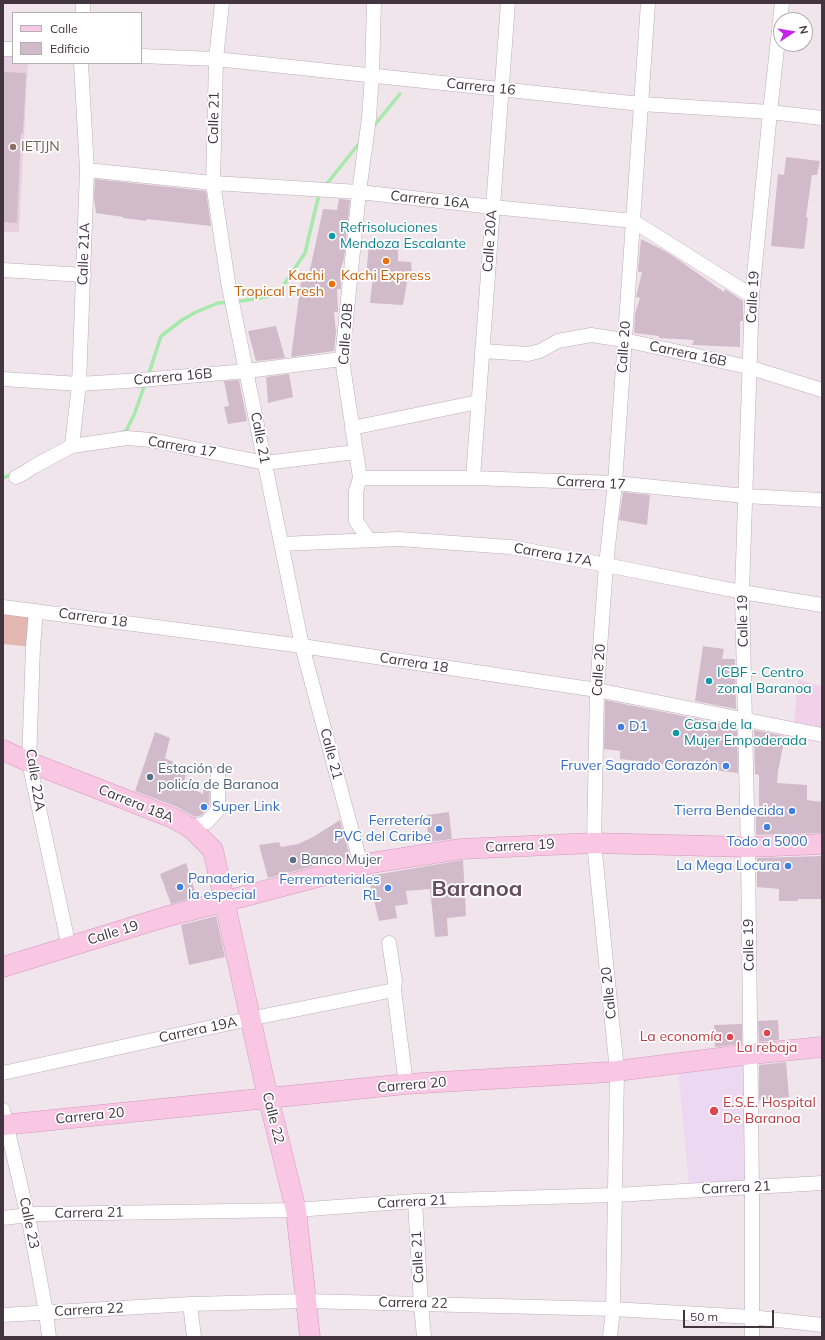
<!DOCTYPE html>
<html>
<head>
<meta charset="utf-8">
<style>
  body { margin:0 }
  #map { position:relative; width:825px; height:1340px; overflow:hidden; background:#f1e5ec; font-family:Mulish,sans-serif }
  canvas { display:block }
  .frame { position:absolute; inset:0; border:4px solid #42353f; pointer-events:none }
  .legend { position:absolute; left:12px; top:12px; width:130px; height:52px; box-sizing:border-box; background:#fff; border:1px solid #b3aeb2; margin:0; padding:5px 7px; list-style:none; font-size:12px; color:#42353f }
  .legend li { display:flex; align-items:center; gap:8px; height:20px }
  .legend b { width:20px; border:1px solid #b3aeb2 }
  .north { position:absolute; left:773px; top:12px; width:40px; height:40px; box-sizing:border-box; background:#fff; border:1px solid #b3aeb2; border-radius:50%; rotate:78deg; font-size:11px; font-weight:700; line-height:16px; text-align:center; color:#42353f }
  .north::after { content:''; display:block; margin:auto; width:14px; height:18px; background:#c426e7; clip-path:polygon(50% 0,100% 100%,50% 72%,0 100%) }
  .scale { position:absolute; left:683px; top:1310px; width:91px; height:18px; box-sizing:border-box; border:2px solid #42353f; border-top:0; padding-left:5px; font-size:12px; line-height:14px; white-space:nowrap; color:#42353f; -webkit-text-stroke:3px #fff; paint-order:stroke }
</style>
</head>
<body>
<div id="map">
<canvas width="825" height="1340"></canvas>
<div class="frame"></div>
<ul class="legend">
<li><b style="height:5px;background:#f9c6e3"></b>Calle</li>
<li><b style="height:11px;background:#d1bbcb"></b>Edificio</li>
</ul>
<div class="north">N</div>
<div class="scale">50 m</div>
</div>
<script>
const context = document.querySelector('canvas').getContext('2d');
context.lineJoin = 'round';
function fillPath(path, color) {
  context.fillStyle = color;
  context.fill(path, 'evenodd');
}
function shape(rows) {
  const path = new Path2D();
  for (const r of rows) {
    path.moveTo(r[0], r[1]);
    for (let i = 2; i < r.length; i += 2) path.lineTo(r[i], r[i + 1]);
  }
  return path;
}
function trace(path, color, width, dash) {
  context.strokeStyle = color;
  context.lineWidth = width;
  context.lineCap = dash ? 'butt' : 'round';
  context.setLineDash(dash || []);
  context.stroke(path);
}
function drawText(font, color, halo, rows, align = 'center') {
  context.font = font + ' Mulish,sans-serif';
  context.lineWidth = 3.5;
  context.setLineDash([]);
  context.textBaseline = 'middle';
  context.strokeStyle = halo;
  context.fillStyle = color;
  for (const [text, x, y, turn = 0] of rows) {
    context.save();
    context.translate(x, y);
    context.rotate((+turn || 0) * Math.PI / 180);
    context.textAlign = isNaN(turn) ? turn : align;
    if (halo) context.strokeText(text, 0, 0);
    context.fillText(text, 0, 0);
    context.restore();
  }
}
fillPath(shape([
  [798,680,822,686,822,730,794,725]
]), '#f1d1e9');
fillPath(shape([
  [3,53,13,54,13,63,28,63,19,232,3,232]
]), '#e9d0df');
fillPath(shape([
  [746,1059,747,1183,689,1185,678,1069]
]), '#ecd9f1');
fillPath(shape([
  [3,607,36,611,33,647,3,644]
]), '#e2b7b1');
trace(shape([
  [373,127,400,94],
  [325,186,361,141],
  [235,302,277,295,305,253,319,194],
  [148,376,161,336,182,320,196,312,218,303,229,302],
  [123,432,126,431,134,415,145,384],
  [3,478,14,473]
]), '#a5e9ab', 3.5);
fillPath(shape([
  [4,72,26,73,23,133,21,133,17,223,3,222],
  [786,157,820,161,817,175,812,175,806,217,808,218,804,249,771,246,778,174,784,175],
  [95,179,206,191,211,226,146,219,146,221,123,218,123,217,96,213,94,198],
  [339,199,350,200,344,259,341,268,341,289,337,289,338,312,334,312,336,332,334,351,291,357,302,274,309,274,323,209,337,210],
  [641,239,661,249,673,256,724,292,725,289,743,301,743,321,740,321,740,347,692,345,694,340,659,338,659,336,634,333,635,314,640,298,636,297,642,272,638,272],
  [369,245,398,247,398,261,411,262,412,277,408,277,403,305,370,303,373,276,366,276],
  [276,326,285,358,256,361,248,331],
  [289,374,293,397,268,403,266,377],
  [239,380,247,421,228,424,224,407,229,406,224,381],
  [623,492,650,495,647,525,619,520],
  [703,646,724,649,722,659,735,659,736,709,695,701],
  [605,700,737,727,738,773,620,759,620,751,604,749],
  [754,730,785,736,778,771,777,783,807,785,807,800,822,802,822,833,756,835,756,817,759,816,759,775,755,774],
  [155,732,170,738,165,758,188,769,183,784,203,794,204,783,210,784,209,807,202,815,195,817,177,807,135,791],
  [449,812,452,839,428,842,427,815],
  [340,820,350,857,268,878,259,845,279,842,281,847,298,844,313,837],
  [822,856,822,899,798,899,798,901,779,901,779,889,757,887,757,858],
  [463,860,466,916,447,918,448,936,435,937,430,889,406,891,408,904,395,906,397,918,379,921,368,876],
  [186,863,197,897,171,904,160,874],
  [216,916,225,957,189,965,181,925],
  [778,1020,779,1040,759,1042,758,1021],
  [742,1024,742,1044,715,1047,714,1025],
  [786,1062,789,1097,759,1100,759,1065]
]), '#d1bbcb');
const street = shape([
  [222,3,216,59,213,183,228,282,302,646,361,865],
  [83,13,83,3],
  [3,49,13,49],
  [141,56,216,59,641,104,770,112,822,118],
  [87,170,213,183,359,192,493,207,633,221,752,296],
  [3,270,84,275],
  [482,351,528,354,540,351,558,341,591,335,624,340,748,367,822,390],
  [3,379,79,384,141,380,247,371,342,359],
  [352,428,478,402],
  [72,446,79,384,87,170,81,63],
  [16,477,24,473,33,467,72,446,127,438,151,440,265,463,355,452],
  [360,478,473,478,615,483,745,496,822,500],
  [473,478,508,3],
  [369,540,356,521,356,491,360,478,342,359,359,192,369,118,372,75,374,3],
  [281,544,399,539,510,547,606,565,742,592,822,605],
  [3,607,302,646,597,690,822,735],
  [36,611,33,647,29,762,69,947],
  [191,828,207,822,217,811,218,804,218,774],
  [389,943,395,981,394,990,406,1084],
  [3,1073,244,1020,394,990],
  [3,1110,30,1226,46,1312,49,1337],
  [415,1201,421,1304,424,1337],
  [3,1218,37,1214,296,1210,415,1201,615,1195,822,1183],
  [190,1304,194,1337],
  [3,1315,190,1304,306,1301,613,1309,751,1317,822,1325],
  [610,1337,613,1309,617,1071,594,843,597,690,606,565,615,483,648,3],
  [752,1337,752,1191,748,852,742,592,752,296,770,112,782,3]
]);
const secondary = shape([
  [3,750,29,762,173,818,191,828,213,850,264,1080,296,1210,310,1337],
  [3,967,165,917,371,863,461,849,594,843,748,847,822,844],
  [3,1125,406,1084,609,1072,751,1054,822,1047]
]);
trace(street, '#beabb8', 15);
trace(secondary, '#d09bba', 21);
trace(street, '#fff', 14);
trace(secondary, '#f9c6e3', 20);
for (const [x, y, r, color] of [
  [13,147,4,"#8d6e63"],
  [332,236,4,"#0f9aa8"],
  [386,261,4,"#e8710a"],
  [332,284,4,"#e8710a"],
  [709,681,4,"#0f9aa8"],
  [621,727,4,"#3f7fe0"],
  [676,733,4,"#0f9aa8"],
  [726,766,4,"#3f7fe0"],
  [150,777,4,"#5c6f8a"],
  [204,807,4,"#3f7fe0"],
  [792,811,4,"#3f7fe0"],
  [767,827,4,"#3f7fe0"],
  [439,829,4,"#3f7fe0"],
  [293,860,4,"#5c6f8a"],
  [788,866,4,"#3f7fe0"],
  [180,887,4,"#3f7fe0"],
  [388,888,4,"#3f7fe0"],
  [767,1033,4,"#e0444e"],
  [730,1037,4,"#e0444e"],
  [714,1111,5,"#e0444e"]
]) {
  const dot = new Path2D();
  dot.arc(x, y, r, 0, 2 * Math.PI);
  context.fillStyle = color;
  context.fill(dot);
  trace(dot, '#fff', 1.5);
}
drawText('14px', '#42353f', '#fff', [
  ["Carrera 16",481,87,6],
  ["Calle 21",214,118,-89],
  ["Carrera 16A",430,200,6],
  ["Calle 20A",490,241,-86],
  ["Calle 21A",84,254,-88],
  ["Calle 19",753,297,-87],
  ["Calle 20B",346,334,-86],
  ["Calle 20",624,347,-86],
  ["Carrera 16B",688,354,12],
  ["Carrera 16B",173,377,-5],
  ["Calle 21",260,438,79],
  ["Carrera 17",182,447,10],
  ["Carrera 17",591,483,3],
  ["Carrera 17A",553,555,10],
  ["Carrera 18",93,618,8],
  ["Calle 19",743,621,-91],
  ["Carrera 18",414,663,9],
  ["Calle 20",599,670,-86],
  ["Calle 21",331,754,75],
  ["Calle 22A",35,780,81],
  ["Carrera 18A",136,804,22],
  ["Carrera 19",520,846,-3],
  ["Calle 19",113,933,-17],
  ["Calle 19",749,945,-91],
  ["Calle 20",609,993,-96],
  ["Carrera 19A",198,1030,-12],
  ["Carrera 20",412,1085,-5],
  ["Carrera 20",90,1116,-6],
  ["Calle 22",273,1118,76],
  ["Carrera 21",736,1188,-3],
  ["Carrera 21",412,1202,-3],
  ["Carrera 21",89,1213,-1],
  ["Calle 23",29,1223,78],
  ["Calle 21",418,1257,-93],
  ["Carrera 22",413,1303,1],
  ["Carrera 22",89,1310,-3]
]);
drawText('14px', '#785e54', '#fff', [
  ["IETJJN",21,147]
], 'left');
drawText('14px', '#0d838f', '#fff', [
  ["Refrisoluciones",340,228],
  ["Mendoza Escalante",340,244],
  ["ICBF - Centro",717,673],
  ["zonal Baranoa",717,689],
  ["Casa de la",684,725],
  ["Mujer Empoderada",684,741]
], 'left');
drawText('14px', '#c56008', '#fff', [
  ["Kachi",324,276],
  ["Tropical Fresh",324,292],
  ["Kachi Express",386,276,"center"]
], 'right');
drawText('14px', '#366cbe', '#fff', [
  ["D1",629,727,"left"],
  ["Fruver Sagrado Corazón",718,766],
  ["Super Link",212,807,"left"],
  ["Tierra Bendecida",784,811],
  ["Ferretería",431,821],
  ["PVC del Caribe",431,837],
  ["Todo a 5000",767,842,"center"],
  ["La Mega Locura",780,866],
  ["Panaderia",188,879,"left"],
  ["la especial",188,895,"left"],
  ["Ferremateriales",380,880],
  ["RL",380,896]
], 'right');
drawText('14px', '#4e5e75', '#fff', [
  ["Estación de",158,769],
  ["policía de Baranoa",158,785],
  ["Banco Mujer",301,860]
], 'left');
drawText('14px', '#be3a42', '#fff', [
  ["La economía",722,1037],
  ["La rebaja",767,1048,"center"],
  ["E.S.E. Hospital",723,1103,"left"],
  ["De Baranoa",723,1119,"left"]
], 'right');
drawText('bold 22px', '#644d5e', '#fff', [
  ["Baranoa",477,889]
]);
</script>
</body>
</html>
